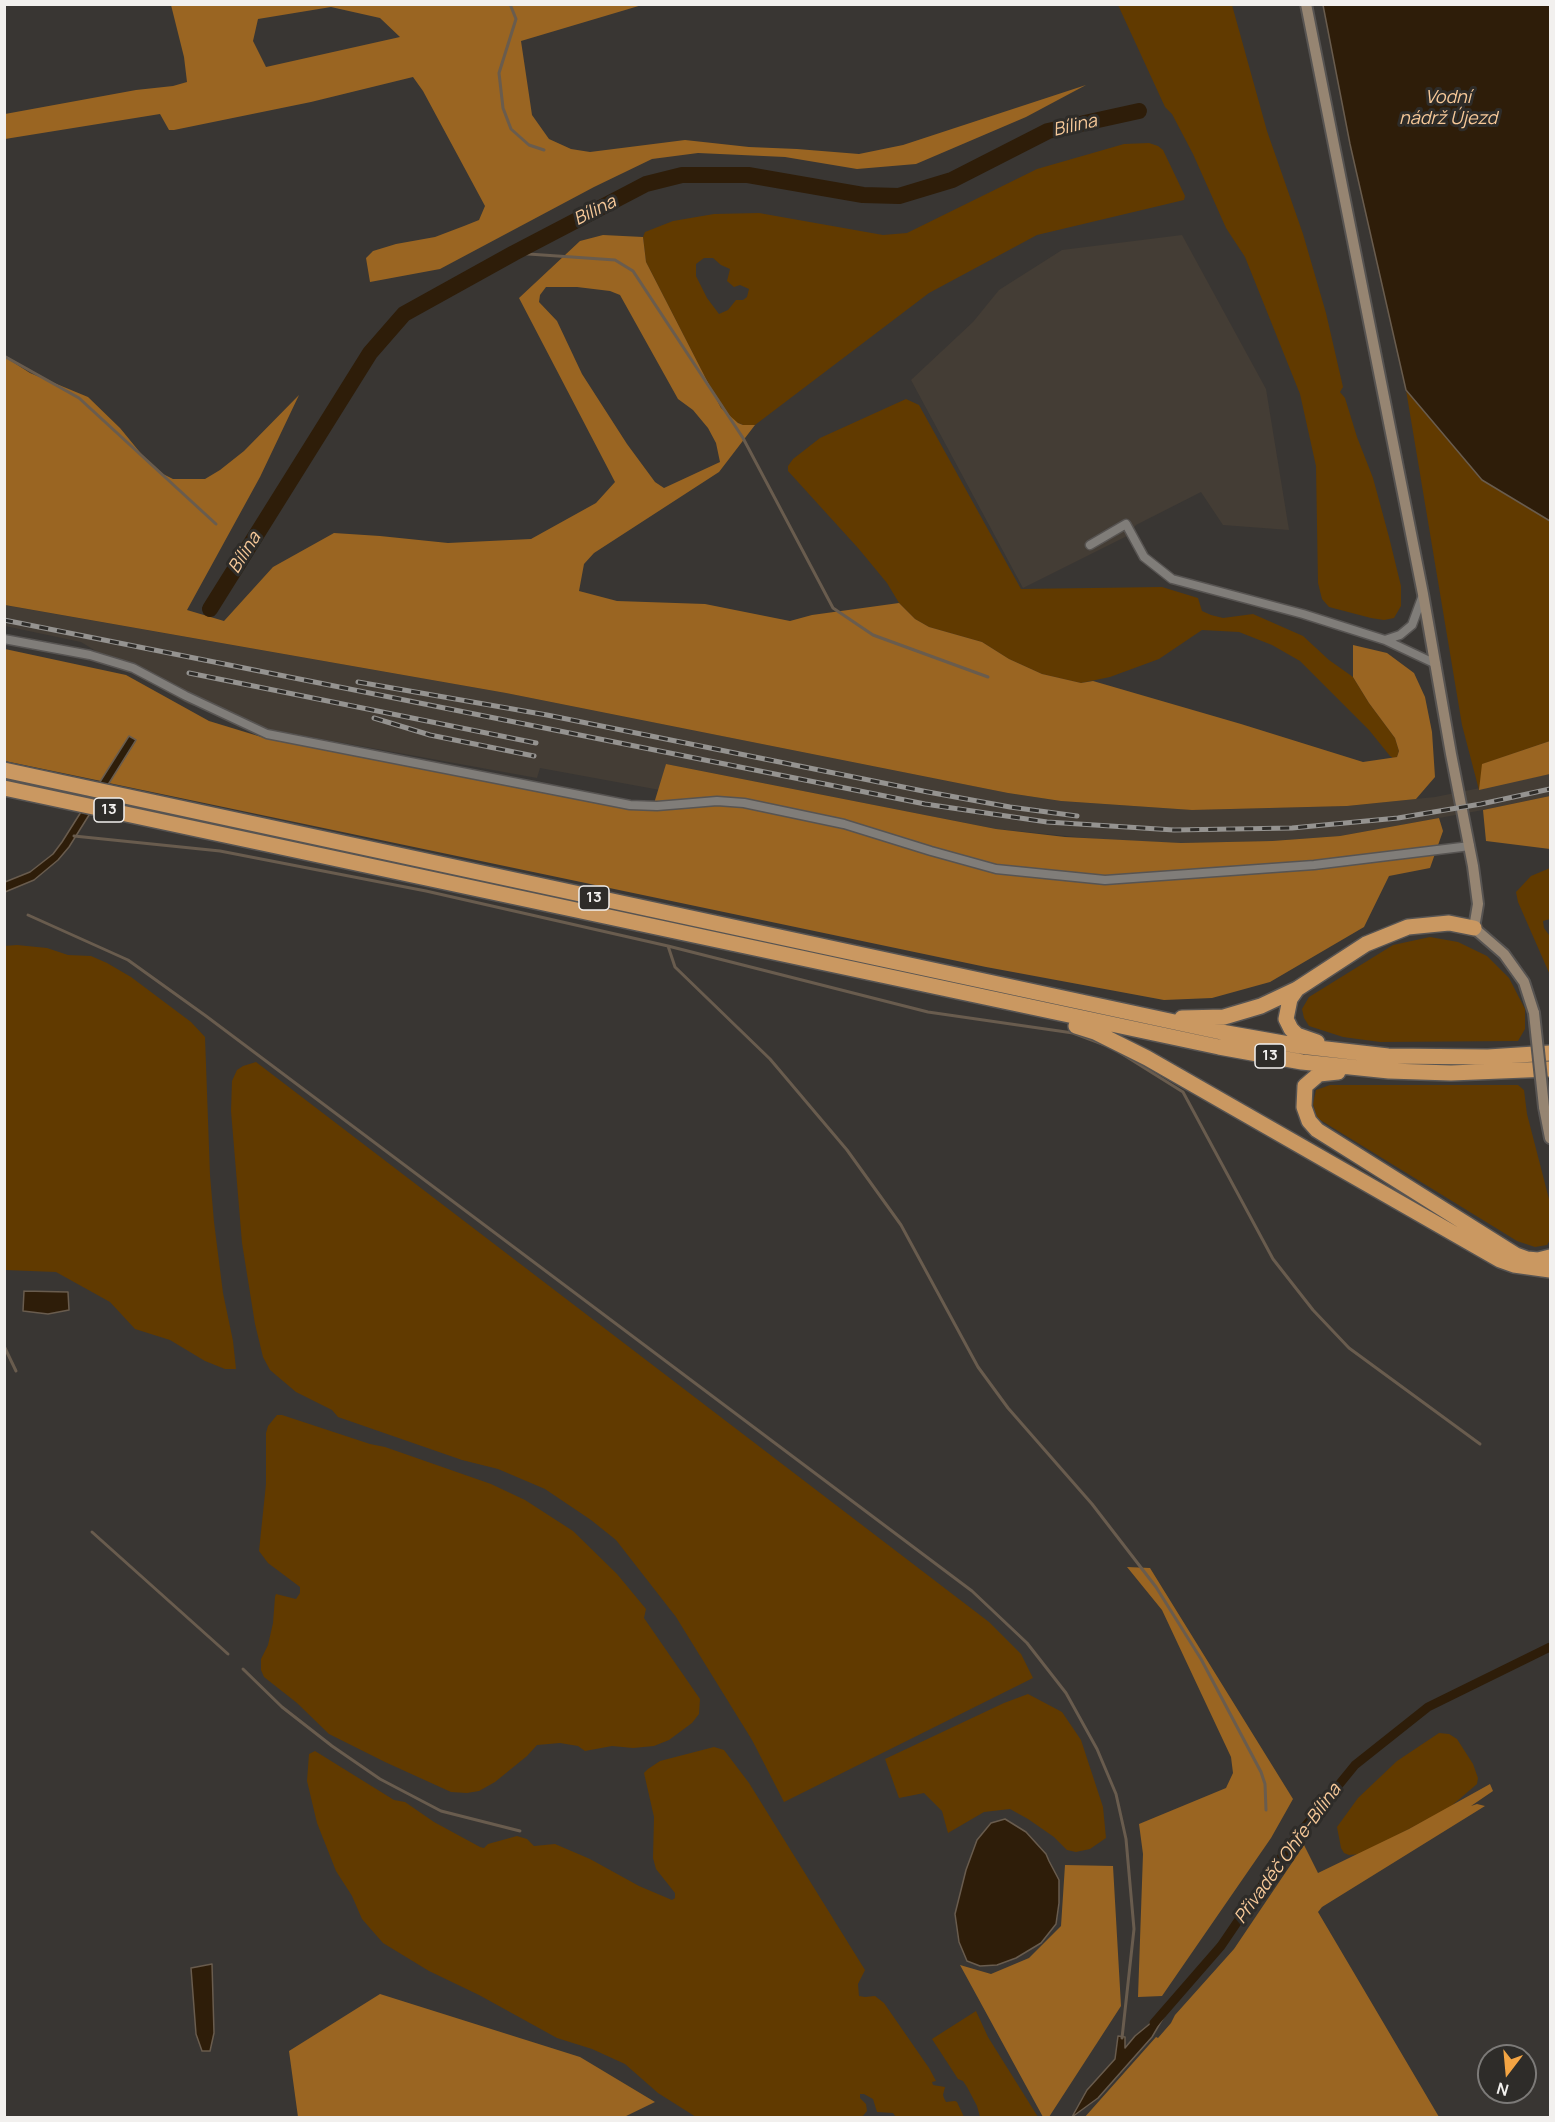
<!DOCTYPE html>
<html>
<head>
<meta charset="utf-8">
<style>
  body { margin:0 }
  #map { position:relative; width:1555px; height:2122px; overflow:hidden; background:#393633; font-family:Manrope,sans-serif }
  canvas { display:block }
  .frame { position:absolute; inset:0; border:6px solid #f2f0ee; pointer-events:none }
  .north { position:absolute; left:1477px; top:2044px; width:60px; height:60px; box-sizing:border-box; background:#2e2c29; border:2px solid #7c7a78; border-radius:50%; rotate:196deg; font-size:16px; font-weight:700; line-height:24px; text-align:center; color:#f2f0ee }
  .north::after { content:''; display:block; margin:auto; width:21px; height:27px; background:#f3a443; clip-path:polygon(50% 0,100% 100%,50% 72%,0 100%) }
</style>
</head>
<body>
<div id="map">
<canvas width="1555" height="2122"></canvas>
<div class="frame"></div>
<div class="north">N</div>
</div>
<script>
const context = document.querySelector('canvas').getContext('2d');
context.lineJoin = 'round';
function fillPath(path, color) {
  context.fillStyle = color;
  context.fill(path, 'evenodd');
}
function shape(rows) {
  const path = new Path2D();
  for (const r of rows) {
    path.moveTo(r[0], r[1]);
    for (let i = 2; i < r.length; i += 2) path.lineTo(r[i], r[i + 1]);
  }
  return path;
}
function trace(path, color, width, dash) {
  context.strokeStyle = color;
  context.lineWidth = width;
  context.lineCap = dash ? 'butt' : 'round';
  context.setLineDash(dash || []);
  context.stroke(path);
}
function drawText(font, color, halo, rows, align = 'center') {
  context.font = font + ' Manrope,sans-serif';
  context.lineWidth = 6;
  context.setLineDash([]);
  context.textBaseline = 'middle';
  context.strokeStyle = halo;
  context.fillStyle = color;
  for (const [text, x, y, turn = 0] of rows) {
    context.save();
    context.translate(x, y);
    context.rotate((+turn || 0) * Math.PI / 180);
    context.textAlign = isNaN(turn) ? turn : align;
    if (halo) context.strokeText(text, 0, 0);
    context.fillText(text, 0, 0);
    context.restore();
  }
}
fillPath(shape([
  [1182,235,1266,389,1289,530,1223,525,1201,492,1136,525,1127,536,1023,588,911,380,973,322,999,290,1062,250],
  [4,605,506,693,1008,793,1061,801,1192,810,1347,806,1435,797,1550,774,1550,796,1483,810,1340,836,1272,841,1181,843,1106,840,996,829,666,764,660,790,540,768,537,778,272,730,188,704,137,676,81,642,5,626]
]), '#443d35');
fillPath(shape([
  [1118,5,1232,5,1267,131,1303,234,1326,313,1343,387,1340,392,1345,398,1357,437,1373,478,1389,537,1401,586,1401,606,1394,618,1384,620,1371,618,1329,607,1322,599,1318,583,1316,466,1300,394,1245,257,1226,228,1193,154,1172,114,1165,107],
  [1149,143,1158,146,1163,150,1185,196,1184,200,1037,235,929,293,755,425,743,425,731,419,721,408,646,262,643,237,645,232,673,221,714,214,759,213,883,235,907,233,1037,169,1124,144],
  [704,258,713,258,721,265,730,269,727,281,734,287,740,285,749,289,747,297,743,300,736,300,728,310,719,314,707,298,696,276,696,264],
  [1406,390,1482,480,1550,521,1550,741,1483,764,1479,790,1462,725],
  [906,399,919,405,1021,589,1162,587,1198,598,1202,611,1211,615,1223,618,1253,614,1303,636,1329,660,1353,677,1369,703,1395,738,1399,751,1397,757,1393,758,1390,756,1369,730,1300,661,1272,645,1239,632,1202,630,1159,659,1110,677,1081,683,1042,674,1009,659,982,642,929,627,915,619,899,603,887,583,858,548,788,471,788,466,793,459,820,438],
  [1550,868,1550,919,1543,921,1544,928,1549,935,1550,934,1550,975,1518,902,1516,892,1531,876],
  [1430,937,1458,942,1487,956,1509,978,1525,1009,1525,1029,1518,1041,1380,1042,1343,1037,1309,1026,1304,1018,1302,1009,1309,997,1393,945],
  [17,945,47,948,68,955,91,956,107,963,131,977,191,1022,205,1037,210,1175,214,1222,223,1293,233,1341,236,1369,225,1369,205,1361,170,1340,135,1329,110,1302,56,1272,5,1270,4,946],
  [256,1062,989,1622,1021,1654,1033,1678,784,1802,752,1740,676,1617,616,1540,591,1520,545,1489,498,1469,462,1460,338,1417,332,1410,296,1392,270,1370,263,1357,255,1324,242,1243,231,1111,232,1081,237,1070,243,1066],
  [1330,1085,1518,1085,1524,1090,1527,1114,1550,1203,1550,1240,1547,1245,1535,1247,1517,1241,1317,1118,1313,1104,1316,1090],
  [277,1415,282,1415,370,1444,385,1447,491,1484,525,1500,573,1531,617,1574,646,1609,644,1618,700,1699,699,1714,692,1723,669,1740,654,1746,633,1748,612,1746,585,1751,578,1746,560,1743,537,1745,527,1756,495,1782,479,1791,467,1793,451,1792,385,1762,329,1734,297,1703,264,1677,261,1670,261,1659,268,1645,273,1623,275,1597,276,1594,296,1599,300,1593,300,1587,268,1563,259,1551,266,1484,266,1433,268,1426],
  [1028,1694,1062,1712,1081,1740,1103,1807,1106,1838,1090,1849,1076,1852,1067,1850,1054,1837,1028,1819,1010,1809,984,1812,948,1833,942,1811,924,1793,899,1798,885,1759,1004,1703],
  [1439,1733,1449,1734,1457,1739,1473,1764,1478,1778,1477,1784,1449,1808,1409,1829,1361,1854,1349,1855,1344,1853,1341,1848,1337,1827,1358,1798,1397,1761],
  [714,1747,724,1750,749,1783,865,1970,858,1984,859,1996,865,1997,875,1996,884,2003,929,2068,936,2081,932,2082,933,2085,945,2087,943,2095,944,2098,946,2102,955,2101,957,2102,964,2117,896,2117,893,2113,877,2112,873,2099,864,2094,860,2094,860,2098,866,2104,867,2111,862,2117,696,2117,658,2093,625,2064,592,2049,557,2038,479,1995,429,1971,383,1943,362,1919,352,1896,336,1871,317,1823,307,1781,309,1754,315,1751,394,1800,405,1802,434,1822,480,1847,484,1848,488,1844,517,1836,527,1839,534,1846,555,1844,590,1859,639,1886,672,1900,675,1898,675,1893,656,1869,653,1858,654,1817,644,1773,648,1769,660,1761],
  [976,2011,988,2037,1038,2117,980,2117,977,2106,967,2087,963,2081,958,2079,932,2039]
]), '#613a00');
fillPath(shape([
  [171,5,642,5,521,41,532,115,549,139,571,149,590,152,685,140,749,147,797,149,859,154,903,145,1086,85,1026,117,916,164,857,169,785,157,698,153,652,159,594,187,440,269,370,282,366,258,373,251,396,244,435,237,464,226,479,220,485,206,423,91,413,77,311,102,174,130,169,130,160,114,5,139,5,114,136,90,173,86,187,82,184,57],
  [331,7,380,18,400,37,266,67,253,41,258,19],
  [603,235,643,237,646,262,721,408,738,423,743,425,755,425,719,472,594,553,584,564,579,591,617,601,705,604,790,621,812,615,899,603,915,619,929,627,982,642,1009,659,1042,674,1081,683,1093,681,1241,724,1363,762,1397,757,1399,751,1395,738,1369,703,1353,677,1353,645,1387,653,1414,673,1425,697,1432,732,1435,777,1416,799,1347,806,1192,810,1061,801,1008,793,506,693,5,605,5,357,30,373,88,397,120,428,143,456,163,474,173,479,205,479,220,470,244,451,299,395,260,477,187,610,224,621,273,567,334,533,380,536,448,543,531,539,596,503,615,482,519,298,580,241],
  [546,287,577,287,610,291,620,295,678,399,693,410,708,428,716,443,720,462,664,488,655,482,627,444,582,374,557,321,539,302,540,295],
  [5,649,126,675,209,721,268,739,486,781,652,810,666,764,996,829,1065,837,1181,843,1272,841,1340,836,1439,818,1443,831,1430,868,1389,876,1364,927,1270,982,1212,998,1164,1000,986,967,109,783,136,741,129,736,101,781,5,761],
  [1550,741,1550,774,1479,790,1482,764],
  [1550,796,1550,849,1486,841,1483,810],
  [1127,1567,1150,1568,1293,1799,1271,1838,1162,1996,1138,1997,1143,1854,1139,1824,1226,1788,1233,1773,1231,1757,1162,1610],
  [1490,1784,1493,1791,1471,1806,1477,1804,1485,1806,1322,1907,1318,1912,1439,2117,1084,2118,1156,2037,1158,2038,1171,2023,1175,2015,1234,1949,1304,1845,1318,1873,1409,1829],
  [1065,1865,1113,1866,1121,2006,1049,2117,1043,2117,960,1965,991,1974,1029,1958,1061,1926],
  [380,1994,580,2057,655,2102,622,2118,298,2117,289,2051]
]), '#9a6522');
const water = shape([
  [1323,5,1550,5,1550,521,1482,480,1406,390,1350,144,1323,5],
  [129,736,136,740,69,847,58,860,34,880,5,892,5,882,30,872,53,854,62,842,129,736],
  [24,1291,68,1292,69,1310,48,1314,23,1311,24,1291],
  [1005,1819,1026,1832,1046,1854,1049,1861,1059,1880,1059,1903,1056,1924,1041,1943,1016,1958,997,1965,980,1966,967,1961,959,1942,955,1914,966,1870,977,1840,991,1823,1005,1819],
  [212,1964,214,2033,210,2051,202,2051,196,2034,191,1968,212,1964],
  [1169,2008,1152,2037,1098,2098,1072,2117,1087,2090,1115,2059,1118,2036,1125,2037,1125,2048,1135,2036,1169,2008]
]);
fillPath(water, '#2e1d09');
trace(water, '#695c4e', 1.5);
trace(shape([
  [510,4,516,19,499,73,503,108,511,129,529,145,544,150],
  [514,253,615,260,633,271,743,438,833,608,873,635,988,677],
  [4,356,79,398,216,524],
  [74,836,220,851,426,891,668,946,675,967,770,1059,847,1150,901,1225,978,1367,1008,1408,1092,1504,1156,1587,1201,1659,1261,1772,1265,1784,1266,1810],
  [28,915,128,960,206,1016,972,1591,1027,1643,1066,1693,1097,1749,1116,1794,1126,1839,1134,1929,1122,2038],
  [668,946,928,1012,1073,1033,1105,1045],
  [1119,1052,1183,1092,1273,1259,1313,1310,1349,1348,1480,1444],
  [4,1346,16,1371],
  [92,1532,228,1654],
  [243,1669,282,1707,332,1746,380,1779,441,1811,520,1831]
]), '#695c4e', 3);
trace(shape([
  [1154,2023,1221,1946,1289,1846,1355,1765,1428,1707,1550,1647]
]), '#2e1d09', 9);
trace(shape([
  [210,609,370,353,404,314,514,253,646,184,682,175,748,175,863,195,899,196,952,180,1048,131,1139,111]
]), '#2e1d09', 16);
const street = shape([
  [1090,545,1126,524,1144,557,1172,579,1303,614,1385,640],
  [1423,595,1412,625,1400,635,1385,640,1436,664],
  [4,639,90,655,133,668,186,696,267,734,630,805,657,806,717,801,744,803,844,824,931,851,996,869,1105,880,1314,865,1470,846]
]);
const secondary = shape([
  [1306,4,1423,594,1451,754,1473,866,1478,904,1474,928,1504,954,1524,982,1534,1013],
  [1544,1107,1550,1138]
]);
const highway = shape([
  [4,770,1221,1032,1300,1046,1388,1056,1488,1057,1550,1053],
  [4,788,1219,1047,1302,1062,1389,1071,1451,1073,1550,1069],
  [1297,989,1290,999,1286,1019,1291,1029,1297,1035,1317,1042],
  [1182,1018,1224,1017,1261,1006,1297,989,1366,944,1408,927,1449,923,1474,928],
  [1076,1026,1095,1032,1147,1058,1500,1260,1514,1265,1550,1270],
  [1338,1072,1319,1074,1305,1086,1304,1107,1309,1121,1317,1130,1516,1255,1527,1259,1538,1260,1550,1257]
]);
trace(street, '#575452', 11);
trace(secondary, '#575452', 14);
trace(highway, '#575452', 18);
trace(street, '#807d79', 8);
trace(secondary, '#968572', 10);
trace(highway, '#ca9861', 15);
const rail = shape([
  [4,620,925,804,1047,822,1174,830,1292,828,1398,818,1481,804,1550,789],
  [189,673,536,743],
  [358,682,547,715,928,792,1010,807,1077,816],
  [374,718,430,735,534,756]
]);
trace(rail, '#959390', 5);
trace(rail, '#2e2c29', 3, [9]);
const secondaryBridge = shape([
  [1534,1013,1544,1107]
]);
trace(secondaryBridge, '#575452', 14, []);
trace(secondaryBridge, '#968572', 10);
for (const [x, y, w] of [
  [109,810,30],
  [594,898,30],
  [1270,1056,30]
]) {
  const box = new Path2D();
  box.roundRect(x - w / 2, y - 12, w, 24, 4.5);
  context.fillStyle = '#2e2c29';
  context.fill(box);
  trace(box, '#f2f0ee', 1.5);
}
drawText('bold 15px', '#f2f0ee', null, [
  ["13",109,810],
  ["13",594,898],
  ["13",1270,1056]
]);
drawText('italic 18px', '#f7c999', '#2e2c29', [
  ["Vodní",1448,98],
  ["nádrž Újezd",1448,119],
  ["Bílina",1075,126,-13],
  ["Bílina",595,211,-27],
  ["Bílina",245,553,-58],
  ["Přivaděč Ohře-Bílina",1288,1854,-54]
]);
</script>
</body>
</html>
